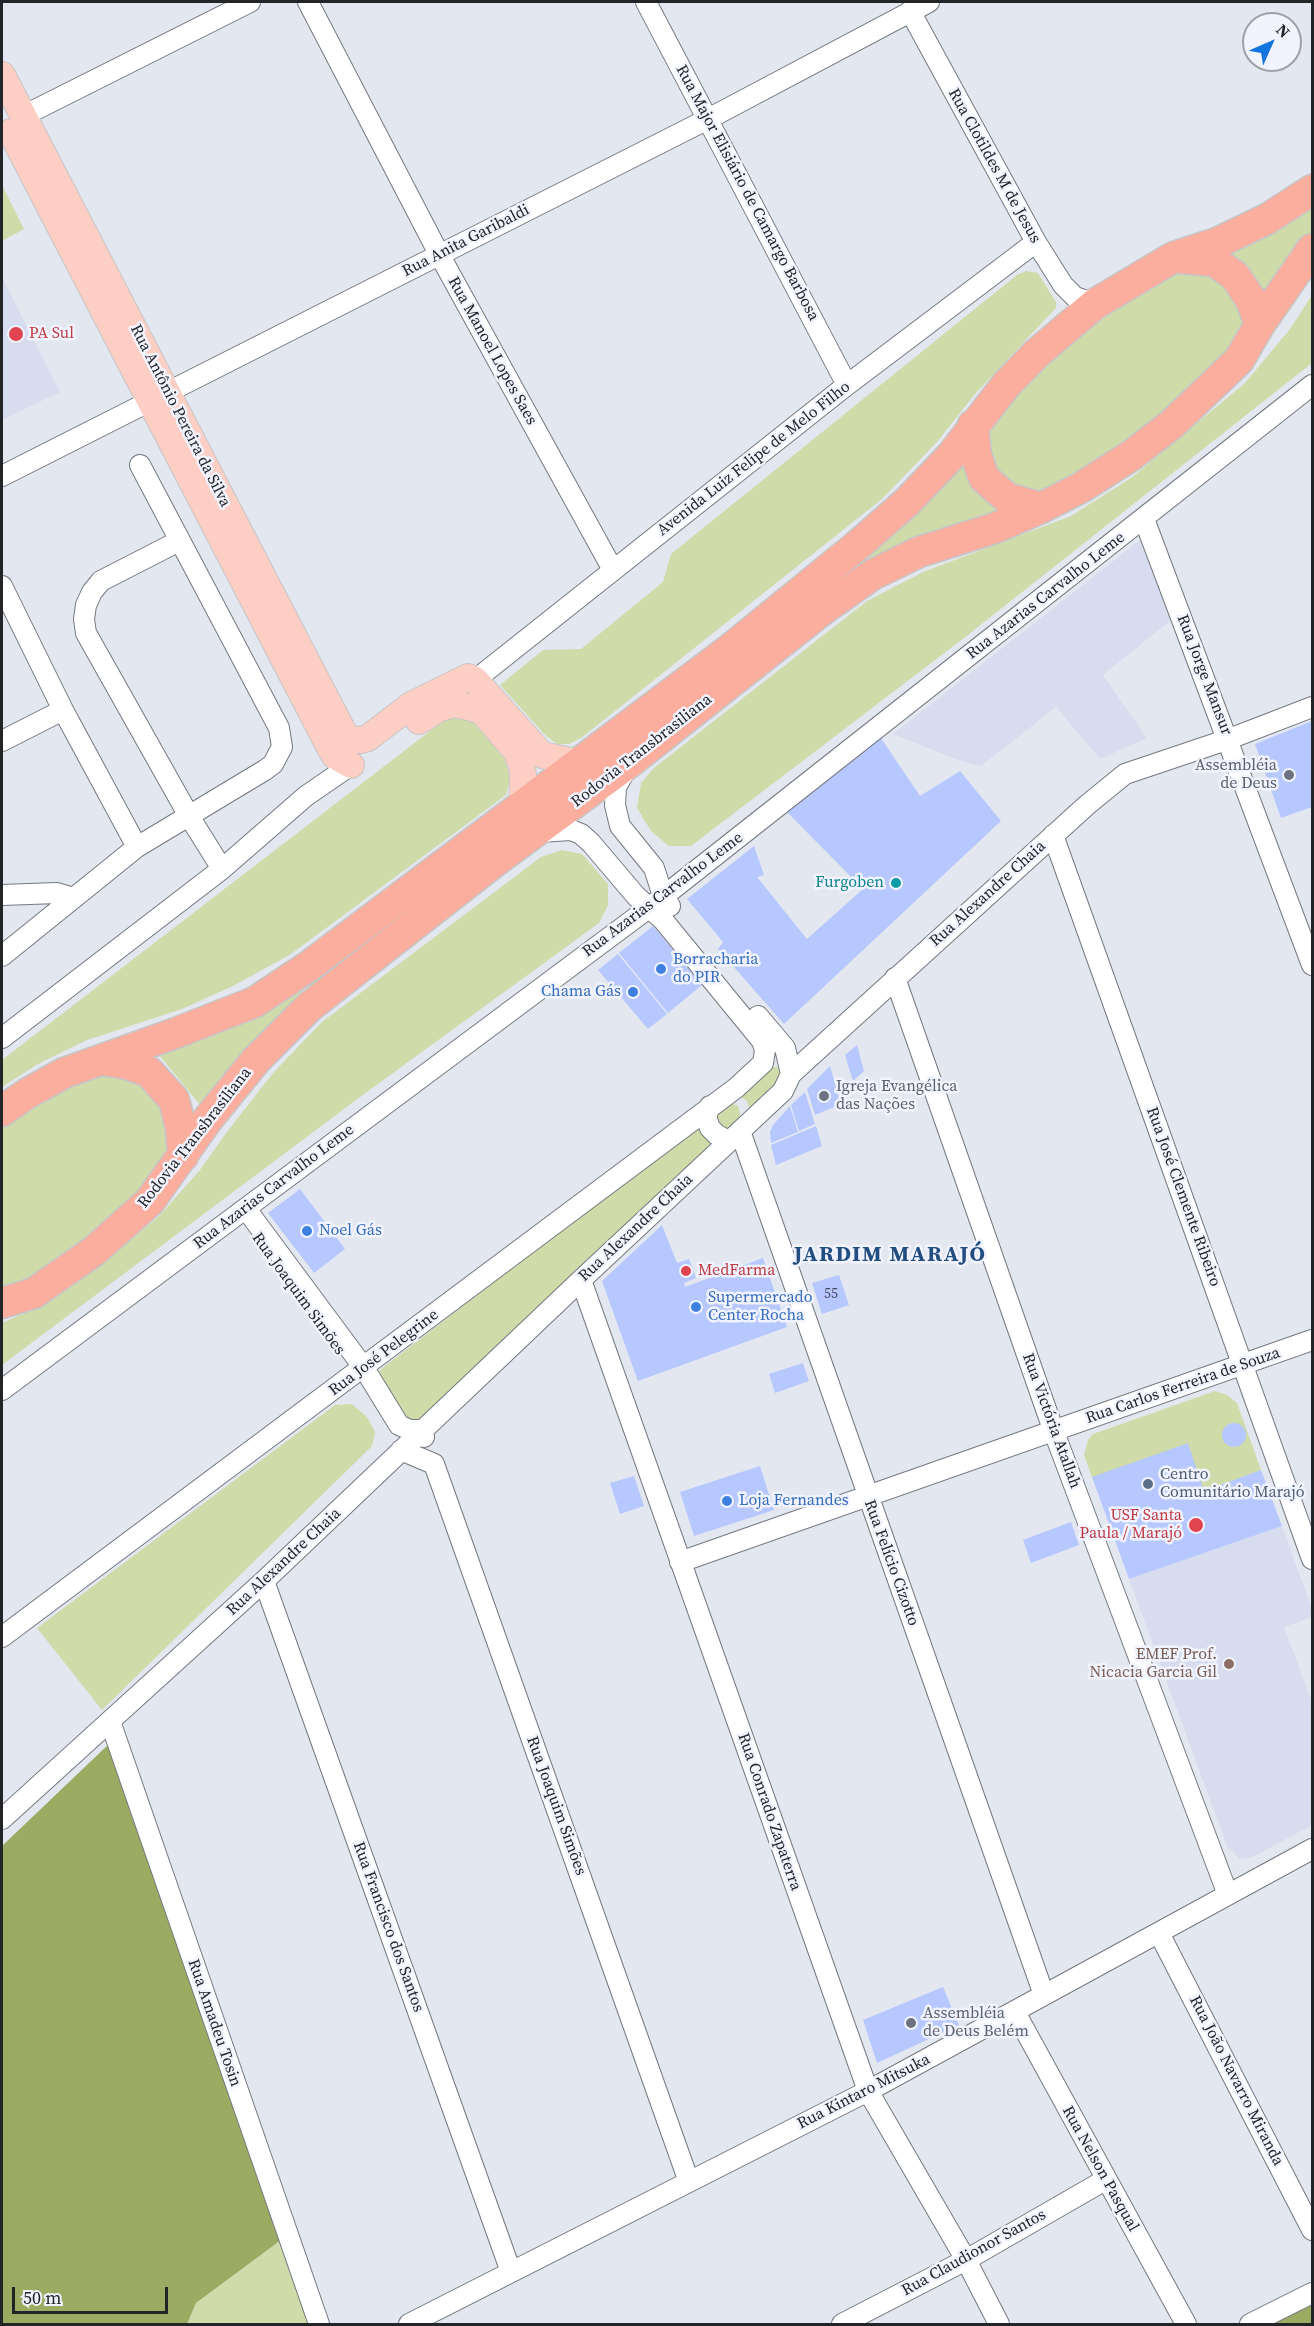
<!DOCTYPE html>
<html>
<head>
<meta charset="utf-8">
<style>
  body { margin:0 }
  #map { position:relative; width:1314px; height:2326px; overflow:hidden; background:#e3e7f0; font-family:"Source Serif 4",serif }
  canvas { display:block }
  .frame { position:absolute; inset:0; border:3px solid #232427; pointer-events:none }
  .north { position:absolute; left:1242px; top:12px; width:60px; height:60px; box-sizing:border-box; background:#f1f4fe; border:2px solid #9fa1a8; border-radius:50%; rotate:45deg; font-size:16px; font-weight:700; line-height:24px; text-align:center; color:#232427 }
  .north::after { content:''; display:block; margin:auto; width:21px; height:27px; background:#1475de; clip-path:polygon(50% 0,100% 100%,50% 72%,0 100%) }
  .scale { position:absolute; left:12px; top:2287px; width:156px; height:27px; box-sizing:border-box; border:3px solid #232427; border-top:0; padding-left:8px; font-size:18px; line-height:21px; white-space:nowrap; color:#232427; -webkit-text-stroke:4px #f1f4fe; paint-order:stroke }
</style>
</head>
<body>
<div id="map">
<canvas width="1314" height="2326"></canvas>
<div class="frame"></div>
<div class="north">N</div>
<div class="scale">50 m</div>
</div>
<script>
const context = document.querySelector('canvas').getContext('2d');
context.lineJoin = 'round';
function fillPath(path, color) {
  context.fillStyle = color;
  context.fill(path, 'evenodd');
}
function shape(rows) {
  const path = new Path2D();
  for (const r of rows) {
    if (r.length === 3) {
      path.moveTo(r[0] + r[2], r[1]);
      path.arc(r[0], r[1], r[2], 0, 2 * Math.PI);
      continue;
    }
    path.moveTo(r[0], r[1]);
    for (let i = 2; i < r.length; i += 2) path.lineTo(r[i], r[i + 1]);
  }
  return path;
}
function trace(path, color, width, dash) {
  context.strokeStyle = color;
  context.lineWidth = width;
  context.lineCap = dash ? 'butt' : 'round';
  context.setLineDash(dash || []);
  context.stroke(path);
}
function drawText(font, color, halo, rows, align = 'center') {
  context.font = font + ' "Source Serif 4",serif';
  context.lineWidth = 5;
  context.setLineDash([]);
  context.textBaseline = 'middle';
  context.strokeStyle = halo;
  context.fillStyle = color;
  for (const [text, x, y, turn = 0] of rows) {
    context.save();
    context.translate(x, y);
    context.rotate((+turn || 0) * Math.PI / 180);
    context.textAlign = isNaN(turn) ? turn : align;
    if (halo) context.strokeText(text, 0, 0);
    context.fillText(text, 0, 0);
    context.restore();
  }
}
fillPath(shape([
  [2,277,60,392,2,420],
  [1140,540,1171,620,1103,675,1147,738,1100,759,1056,707,981,766,960,761,893,734],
  [1282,1526,1312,1609,1312,1617,1284,1627,1312,1702,1312,1825,1253,1857,1240,1859,1227,1846,1129,1579]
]), '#d7ddee');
fillPath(shape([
  [2,185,24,229,2,241],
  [1312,203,1312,233,1265,296,1242,265,1227,251],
  [1179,266,1229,280,1247,324,1239,343,1127,447,1028,499,991,473,981,435,1070,335],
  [1026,271,1038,273,1056,302,1056,308,975,394,937,442,882,499,581,738,569,744,557,744,545,735,500,685,543,650,581,649,663,582,671,554,1017,275],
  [1312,295,1312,363,964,638,691,846,669,846,651,831,637,808,641,783,654,768,867,601,923,572,1071,516,1131,478,1245,383,1290,329],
  [967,458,1005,509,852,574,889,538],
  [460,717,472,721,504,757,510,777,506,795,291,954,233,986,182,1009,87,1040,38,1064,2,1087,2,1060,447,718],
  [562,850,582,854,608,884,608,905,599,923,360,1097,2,1365,2,1323,42,1305,105,1261,159,1216,200,1170,226,1133,273,1073,322,1022,541,857],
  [311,981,200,1105,159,1055,257,1009],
  [766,1067,777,1067,784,1076,751,1113,747,1101,736,1093],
  [98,1071,136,1077,172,1122,169,1154,151,1179,80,1246,28,1281,2,1292,2,1123],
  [729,1102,738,1106,742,1120,740,1125,722,1132,712,1111],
  [696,1127,712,1143,421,1418,413,1421,404,1417,377,1375,381,1369],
  [1215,1391,1227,1395,1237,1403,1261,1470,1204,1491,1092,1477,1084,1455,1088,1440,1093,1434],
  [352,1404,367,1417,375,1432,372,1446,102,1710,37,1628,335,1405],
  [281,2240,309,2324,187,2324,196,2303]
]), '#cfdba8');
fillPath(shape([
  [110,1743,281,2240,196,2303,187,2324,2,2324,2,1846],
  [1312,2303,1312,2324,1274,2324]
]), '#9bab61');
fillPath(shape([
  [1312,721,1312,807,1281,818,1255,744],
  [881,738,920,796,960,771,1001,821,784,1024,718,949,723,942,687,899,754,846,764,875,757,877,807,939,863,889,786,811],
  [653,926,702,985,668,1013,619,953],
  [618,954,667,1014,648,1029,598,970],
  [857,1045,864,1071,853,1081,845,1055],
  [830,1066,841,1104,815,1115,807,1089],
  [805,1092,815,1124,799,1131,791,1105],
  [790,1106,798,1132,771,1143,770,1132,773,1125],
  [816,1126,822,1146,776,1165,771,1145],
  [300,1189,345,1249,314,1273,268,1213],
  [662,1225,677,1263,689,1259,696,1278,684,1283,685,1287,763,1258,787,1327,638,1381,602,1281],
  [839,1275,849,1305,822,1314,812,1283],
  [803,1363,809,1381,775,1393,769,1374],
  [1234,1435,12],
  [1188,1443,1204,1491,1261,1470,1282,1526,1129,1579,1092,1477],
  [760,1466,774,1510,694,1536,680,1492],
  [634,1476,644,1506,620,1514,610,1483],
  [1071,1522,1079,1545,1031,1563,1023,1540],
  [943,1987,959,2025,877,2063,863,2020]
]), '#b6c8ff');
const minor = shape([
  [308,2,439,254,613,570],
  [646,2,847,385],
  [910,11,1036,242,1063,285,1075,297,1095,304],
  [23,116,250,2],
  [2,476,708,119,929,2],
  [1144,519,1312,965],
  [179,541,101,581,92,592,86,605,84,619,86,633,189,816,222,869],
  [2,586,63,710,137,847],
  [475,680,847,385,1036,242],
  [2,741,63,710],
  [627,768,616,787,615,805,620,826,654,868,663,896,670,906],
  [1053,835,1312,1559],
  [2,895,57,893,73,898],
  [2,956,137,847,265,770,273,764,282,747,279,728,140,465],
  [895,978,1054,1432,1228,1895],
  [758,1016,785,1048,791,1074],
  [2,1038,222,869,306,796,351,765],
  [710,1106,706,1117,710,1128,717,1135,729,1141],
  [740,1131,1044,1995],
  [246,1209,364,1368,399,1425,410,1430,422,1430,424,1437],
  [581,1280,868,2091,966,2260,999,2324],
  [2,1390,650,907,1312,385],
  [401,1450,434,1464,689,2182],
  [680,1562,1312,1340],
  [264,1581,511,2272],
  [2,1637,736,1088,763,1063,765,1050,762,1041,663,920,636,896,591,843,581,834,571,830,539,832],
  [110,1721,319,2324],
  [2,1819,264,1581,581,1280,783,1091,791,1074,1087,805,1125,774,1229,739,1312,707],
  [1159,1933,1312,2230],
  [1015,2012,1186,2324],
  [409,2324,868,2091,1312,1849],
  [842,2324,966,2260,1105,2180],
  [1250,2324,1312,2293]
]);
const major = shape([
  [2,75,347,739,361,740,368,738,411,705,468,677,475,680,542,755,580,763],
  [11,132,329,746,335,756,351,765],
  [419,721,438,709,452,704,469,707,482,711,516,751,521,763,523,775,522,806]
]);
const highway = shape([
  [1181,258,1214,261,1235,276,1250,298,1260,324],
  [973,425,976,455,984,478,1007,498,1041,508],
  [102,1060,127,1064,149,1072,174,1100,181,1128,183,1156],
  [2,1111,28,1093,64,1073,173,1034,255,1002,309,966,729,650,858,545,907,502,951,456,1006,385,1036,354,1095,304,1174,257,1217,243,1267,219,1312,190],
  [2,1303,34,1293,94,1251,150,1201,208,1119,256,1060,309,1007,493,863,630,762,821,611,872,575,919,552,995,528,1041,508,1082,487,1132,455,1172,424,1239,360,1260,324,1312,249]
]);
trace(minor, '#757880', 22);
trace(major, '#c6c6c7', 28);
trace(highway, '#c6c6c7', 33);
trace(minor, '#fff', 20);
trace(major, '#fdcec4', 26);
trace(highway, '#fbae9d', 30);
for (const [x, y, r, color] of [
  [16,334,8,"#e0444e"],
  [1289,775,6,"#6b7280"],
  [896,883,6,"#0f9aa8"],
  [661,969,6,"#3f7fe0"],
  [633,992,6,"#3f7fe0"],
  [824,1096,6,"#6b7280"],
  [307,1231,6,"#3f7fe0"],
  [686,1271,6,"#e0444e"],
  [696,1307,6,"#3f7fe0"],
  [1148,1484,6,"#5c6f8a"],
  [727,1501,6,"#3f7fe0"],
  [1196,1525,8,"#e0444e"],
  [1229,1664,6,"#8d6e63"],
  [911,2023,6,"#6b7280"]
]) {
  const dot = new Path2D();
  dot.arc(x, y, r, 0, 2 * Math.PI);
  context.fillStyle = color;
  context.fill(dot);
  trace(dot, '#f1f4fe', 2);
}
drawText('14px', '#484d5d', null, [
  ["55",831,1294]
]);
drawText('16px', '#232427', '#f1f4fe', [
  ["Rua Clotildes M de Jesus",994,166,61],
  ["Rua Major Elisiário de Camargo Barbosa",747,193,62],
  ["Rua Anita Garibaldi",466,241,-27],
  ["Rua Manoel Lopes Saes",492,351,61],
  ["Rua Antônio Pereira da Silva",180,416,63],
  ["Avenida Luiz Felipe de Melo Filho",754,459,-38],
  ["Rua Azarias Carvalho Leme",1046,596,-38],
  ["Rua Jorge Mansur",1204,675,69],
  ["Rodovia Transbrasiliana",642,751,-38],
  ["Rua Alexandre Chaia",988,894,-42],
  ["Rua Azarias Carvalho Leme",663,895,-37],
  ["Rodovia Transbrasiliana",195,1138,-52],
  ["Rua Azarias Carvalho Leme",274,1187,-37],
  ["Rua José Clemente Ribeiro",1183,1197,70],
  ["Rua Alexandre Chaia",636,1228,-43],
  ["Rua Joaquim Simões",298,1294,54],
  ["Rua José Pelegrine",384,1353,-37],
  ["Rua Carlos Ferreira de Souza",1183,1386,-19],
  ["Rua Victória Atallah",1051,1421,70],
  ["Rua Alexandre Chaia",284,1562,-43],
  ["Rua Felício Cizotto",891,1563,70],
  ["Rua Joaquim Simões",556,1806,70],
  ["Rua Conrado Zapaterra",769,1812,71],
  ["Rua Francisco dos Santos",388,1927,70],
  ["Rua Amadeu Tosin",214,2023,71],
  ["Rua João Navarro Miranda",1236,2081,63],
  ["Rua Kintaro Mitsuka",864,2092,-27],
  ["Rua Nelson Pasqual",1100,2169,61],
  ["Rua Claudionor Santos",974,2253,-29]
]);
drawText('16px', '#be3a42', '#f1f4fe', [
  ["PA Sul",29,334],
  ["MedFarma",698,1271],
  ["USF Santa",1182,1516,"right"],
  ["Paula / Marajó",1182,1534,"right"]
], 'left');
drawText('16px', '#5b616d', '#f1f4fe', [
  ["Assembléia",1277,766,"right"],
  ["de Deus",1277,784,"right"],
  ["Igreja Evangélica",836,1087],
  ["das Nações",836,1105],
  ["Assembléia",923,2014],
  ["de Deus Belém",923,2032]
], 'left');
drawText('16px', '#0d838f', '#f1f4fe', [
  ["Furgoben",884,883]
], 'right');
drawText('16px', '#366cbe', '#f1f4fe', [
  ["Borracharia",673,960],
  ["do PIR",673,978],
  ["Chama Gás",621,992,"right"],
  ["Noel Gás",319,1231],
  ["Supermercado",708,1298],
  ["Center Rocha",708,1316],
  ["Loja Fernandes",739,1501]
], 'left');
drawText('16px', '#4e5e75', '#f1f4fe', [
  ["Centro",1160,1475],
  ["Comunitário Marajó",1160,1493]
], 'left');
drawText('16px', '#785e54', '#f1f4fe', [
  ["EMEF Prof.",1217,1655],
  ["Nicacia Garcia Gil",1217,1673]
], 'right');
context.letterSpacing = '1.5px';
drawText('bold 22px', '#224d81', '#f1f4fe', [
  ["JARDIM MARAJÓ",890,1255]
]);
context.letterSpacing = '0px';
</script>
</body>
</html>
